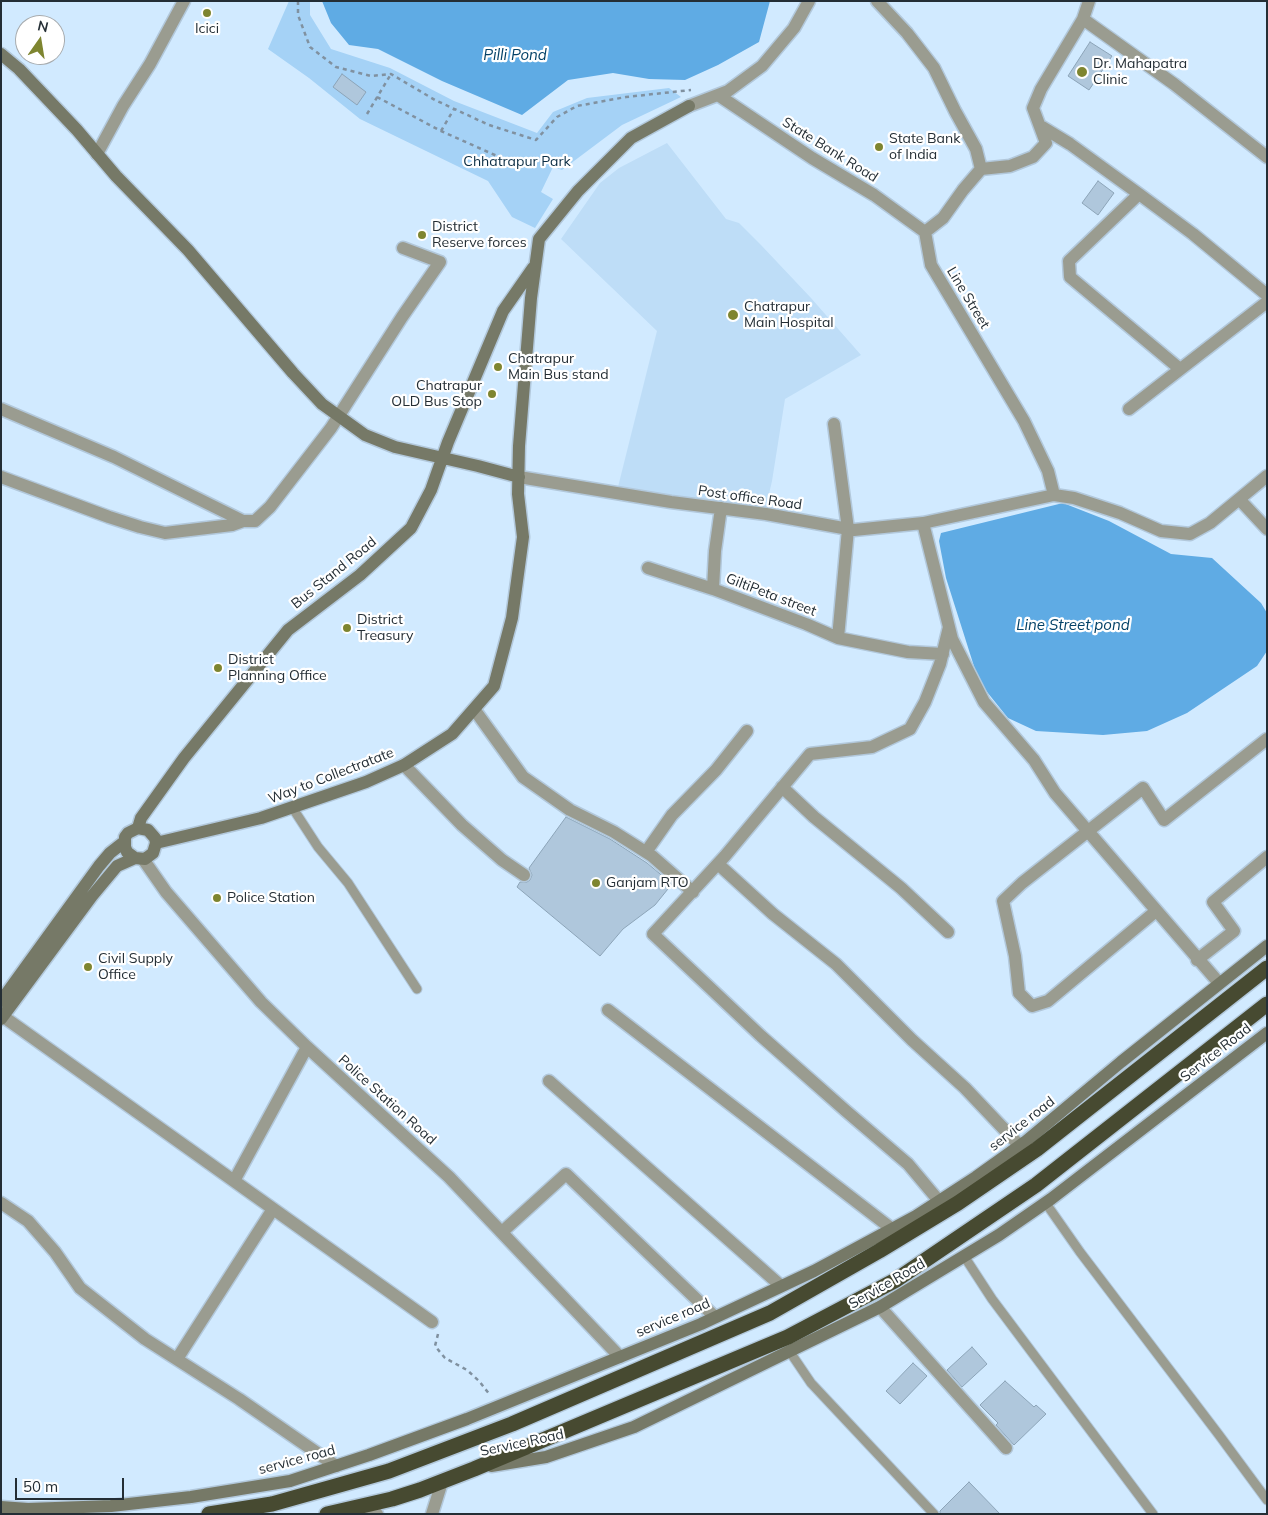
<!DOCTYPE html>
<html>
<head>
<meta charset="utf-8">
<style>
  body { margin:0 }
  #map { position:relative; width:1268px; height:1515px; overflow:hidden; background:#d1eaff; font-family:Mulish,sans-serif }
  canvas { display:block }
  .frame { position:absolute; inset:0; border:2px solid #242e35; pointer-events:none }
  .north { position:absolute; left:15px; top:15px; width:50px; height:50px; box-sizing:border-box; background:#fff; border:1px solid #a7abae; border-radius:50%; rotate:13deg; font-size:14px; font-weight:700; line-height:20px; text-align:center; color:#242e35 }
  .north::after { content:''; display:block; margin:auto; width:18px; height:22px; background:#7e8530; clip-path:polygon(50% 0,100% 100%,50% 72%,0 100%) }
  .scale { position:absolute; left:15px; top:1478px; width:109px; height:22px; box-sizing:border-box; border:2px solid #242e35; border-top:0; padding-left:6px; font-size:15px; line-height:18px; white-space:nowrap; color:#242e35; -webkit-text-stroke:4px #fff; paint-order:stroke }
</style>
</head>
<body>
<div id="map">
<canvas width="1268" height="1515"></canvas>
<div class="frame"></div>
<div class="north">N</div>
<div class="scale">50 m</div>
</div>
<script>
const context = document.querySelector('canvas').getContext('2d');
context.lineJoin = 'round';
function fillPath(path, color) {
  context.fillStyle = color;
  context.fill(path, 'evenodd');
}
function shape(rows) {
  const path = new Path2D();
  for (const r of rows) {
    path.moveTo(r[0], r[1]);
    for (let i = 2; i < r.length; i += 2) path.lineTo(r[i], r[i + 1]);
  }
  return path;
}
function trace(path, color, width, dash) {
  context.strokeStyle = color;
  context.lineWidth = width;
  context.lineCap = dash ? 'butt' : 'round';
  context.setLineDash(dash || []);
  context.stroke(path);
}
function drawText(font, color, halo, rows, align = 'center') {
  context.font = font + ' Mulish,sans-serif';
  context.lineWidth = 4.5;
  context.setLineDash([]);
  context.textBaseline = 'middle';
  context.strokeStyle = halo;
  context.fillStyle = color;
  for (const [text, x, y, turn = 0] of rows) {
    context.save();
    context.translate(x, y);
    context.rotate((+turn || 0) * Math.PI / 180);
    context.textAlign = isNaN(turn) ? turn : align;
    if (halo) context.strokeText(text, 0, 0);
    context.fillText(text, 0, 0);
    context.restore();
  }
}
fillPath(shape([
  [667,143,726,219,739,223,761,245,811,298,861,355,785,399,772,481,765,511,618,487,657,331,561,239,600,183,619,168]
]), '#beddf7');
fillPath(shape([
  [289,1,310,1,310,15,331,49,390,68,454,101,537,133,553,112,587,98,669,88,681,97,622,125,562,170,553,167,541,192,553,199,535,228,512,217,488,181,360,119,309,78,268,49]
]), '#a5d2f6');
fillPath(shape([
  [322,1,770,1,759,42,718,65,685,80,649,79,613,73,568,80,522,115,442,81,378,49,349,45,331,23],
  [1063,503,1109,521,1171,554,1212,558,1261,603,1267,613,1267,651,1257,666,1187,713,1147,731,1103,735,1036,731,1008,718,979,682,946,578,939,541,941,533]
]), '#5fabe4');
const building = shape([
  [1090,42,1112,56,1089,90,1068,76,1090,42],
  [342,74,366,92,357,105,333,87,342,74],
  [1098,181,1114,193,1098,215,1082,203,1098,181],
  [566,817,610,839,647,863,672,884,655,905,623,929,600,956,517,887,520,882,527,882,530,880,532,875,529,868,566,817],
  [972,1347,987,1364,962,1387,947,1370,972,1347],
  [913,1363,927,1376,900,1404,886,1391,913,1363],
  [1005,1381,1034,1407,1036,1405,1046,1414,1014,1445,996,1425,998,1423,980,1405,1005,1381],
  [969,1482,1000,1514,940,1514,940,1511,969,1482]
]);
fillPath(building, '#afc7dc');
trace(building, '#8ca4b8', 1);
const lane = shape([
  [292,807,318,847,348,883,417,989],
  [1045,1202,1080,1252,1219,1435,1267,1500],
  [964,1256,992,1299,1153,1514],
  [790,1352,811,1383,934,1514]
]);
const street = shape([
  [877,1,907,33,934,68,955,111,976,149,981,169,963,190,943,218,925,232,931,265,1024,421,1048,471,1054,495],
  [1083,19,1174,84,1267,157],
  [718,95,812,158,874,195,925,232],
  [689,106,728,91,762,66,794,28,809,1],
  [1042,127,1070,144,1139,194,1193,234,1267,295],
  [97,154,123,106,150,64,184,1],
  [981,169,1010,166,1033,157,1046,143,1033,108,1041,89,1083,19,1089,1],
  [1139,194,1069,261,1070,277,1180,369],
  [1,409,114,457,243,521],
  [1129,409,1267,302],
  [834,424,848,529,838,638],
  [1,477,109,517,140,527,165,533,232,525,243,521,255,521,270,507,331,428,402,317,440,262,403,248],
  [519,477,671,502,766,514,854,530,923,523,1054,495,1074,498,1120,513,1161,531,1190,534,1210,523,1267,476],
  [1239,499,1267,529],
  [721,508,715,551,713,589,806,624,838,638,908,652,943,654],
  [923,523,952,639,984,702,1034,760,1055,793,1219,983],
  [648,568,713,589],
  [474,709,523,777,570,810,614,832,652,856,693,892],
  [404,765,462,825,502,860,524,875],
  [782,787,814,817,901,888,948,932],
  [646,852,672,815,716,770,747,731],
  [143,859,166,892,261,1002,307,1047,449,1177,620,1357],
  [718,864,773,914,836,964,912,1040,965,1088,1020,1146],
  [1156,911,1048,1001,1032,1006,1019,993,1015,956,1003,901,1022,883,1143,788,1164,820,1267,739],
  [1197,960,1234,931,1213,902,1267,857],
  [608,1010,892,1229],
  [1,1015,432,1322],
  [549,1081,781,1286],
  [234,1181,307,1047],
  [939,1201,908,1164,846,1111,761,1036,653,934,725,856,810,754,872,747,910,729,925,702,940,664,949,627],
  [1,1203,28,1221,55,1252,80,1288,145,1339,239,1399,336,1466],
  [502,1232,566,1174,715,1317],
  [880,1307,1006,1448],
  [177,1359,273,1209],
  [357,1507,377,1514],
  [432,1514,442,1482]
]);
const secondary = shape([
  [1,54,19,69,77,130,116,176,188,250,293,373,322,404,365,435,395,447,478,466,519,477],
  [138,828,141,818,184,758,288,630,360,575,411,528,431,490,448,442,503,311,533,268],
  [156,843,261,818,366,782,404,765,452,734,494,686,512,618,523,537,518,494,519,446,531,298,539,239,578,191,631,138,689,106],
  [1,1001,99,866,110,853,124,842],
  [1,1019,92,896,117,866,135,858,145,859,153,853,156,843,155,838,148,830,138,828,128,833,125,837,125,847,127,852,135,858],
  [491,1466,546,1457,634,1427,880,1307,999,1235,1051,1199,1267,1033],
  [1,1507,28,1509,111,1506,191,1497,290,1481,369,1455,467,1419,701,1324,814,1271,916,1216,976,1177,1025,1142,1121,1062,1267,946]
]);
const highway = shape([
  [209,1514,272,1504,389,1471,512,1424,770,1313,879,1251,958,1203,1037,1149,1267,968],
  [327,1514,392,1499,420,1490,474,1469,788,1337,896,1280,1036,1185,1267,1004]
]);
trace(lane, '#b2c8db', 11);
trace(street, '#b2c8db', 15);
trace(secondary, '#b2c8db', 15);
trace(highway, '#b2c8db', 18);
trace(shape([
  [298,1,298,15,310,47,336,67,371,76,391,74,435,100,489,125,536,140,557,117,577,106,626,97,691,90],
  [377,97,441,131,506,160],
  [367,114,391,74],
  [441,131,454,109],
  [438,1334,435,1346,445,1358,467,1370,479,1381,490,1395]
]), '#8091a0', 2.5, [4, 4]);
trace(lane, '#9a9c90', 9);
trace(street, '#9a9c90', 12);
trace(secondary, '#767967', 12);
trace(highway, '#474a31', 15);
for (const [x, y, r, color] of [
  [207,13,5,"#7e8530"],
  [1082,72,6,"#7e8530"],
  [879,147,5,"#7e8530"],
  [422,235,5,"#7e8530"],
  [733,315,6,"#7e8530"],
  [498,367,5,"#7e8530"],
  [492,394,5,"#7e8530"],
  [347,628,5,"#7e8530"],
  [218,668,5,"#7e8530"],
  [596,883,5,"#7e8530"],
  [217,898,5,"#7e8530"],
  [88,967,5,"#7e8530"]
]) {
  const dot = new Path2D();
  dot.arc(x, y, r, 0, 2 * Math.PI);
  context.fillStyle = color;
  context.fill(dot);
  trace(dot, '#fff', 2);
}
drawText('14px', '#242e35', '#fff', [
  ["Icici",207,29,"center"],
  ["Dr. Mahapatra",1093,64],
  ["Clinic",1093,80],
  ["State Bank",889,139],
  ["of India",889,155],
  ["District",432,227],
  ["Reserve forces",432,243],
  ["Chatrapur",744,307],
  ["Main Hospital",744,323],
  ["Chatrapur",508,359],
  ["Main Bus stand",508,375],
  ["Chatrapur",482,386,"right"],
  ["OLD Bus Stop",482,402,"right"],
  ["District",357,620],
  ["Treasury",357,636],
  ["District",228,660],
  ["Planning Office",228,676],
  ["Ganjam RTO",606,883],
  ["Police Station",227,898],
  ["Civil Supply",98,959],
  ["Office",98,975]
], 'left');
drawText('14px', '#242e35', '#fff', [
  ["State Bank Road",830,150,32],
  ["Line Street",968,298,59],
  ["Post office Road",750,498,8],
  ["Bus Stand Road",334,573,-39],
  ["GiltiPeta street",771,595,21],
  ["Way to Collectratate",331,776,-21],
  ["Service Road",1216,1053,-38],
  ["Police Station Road",387,1100,42],
  ["service road",1022,1124,-38],
  ["Service Road",887,1284,-30],
  ["service road",673,1318,-23],
  ["Service Road",522,1443,-12],
  ["service road",297,1460,-15]
]);
drawText('14px', '#0a2c43', '#fff', [
  ["Chhatrapur Park",517,162]
]);
drawText('italic 15px', '#024167', '#fff', [
  ["Pilli Pond",515,55],
  ["Line Street pond",1073,625]
]);
</script>
</body>
</html>
